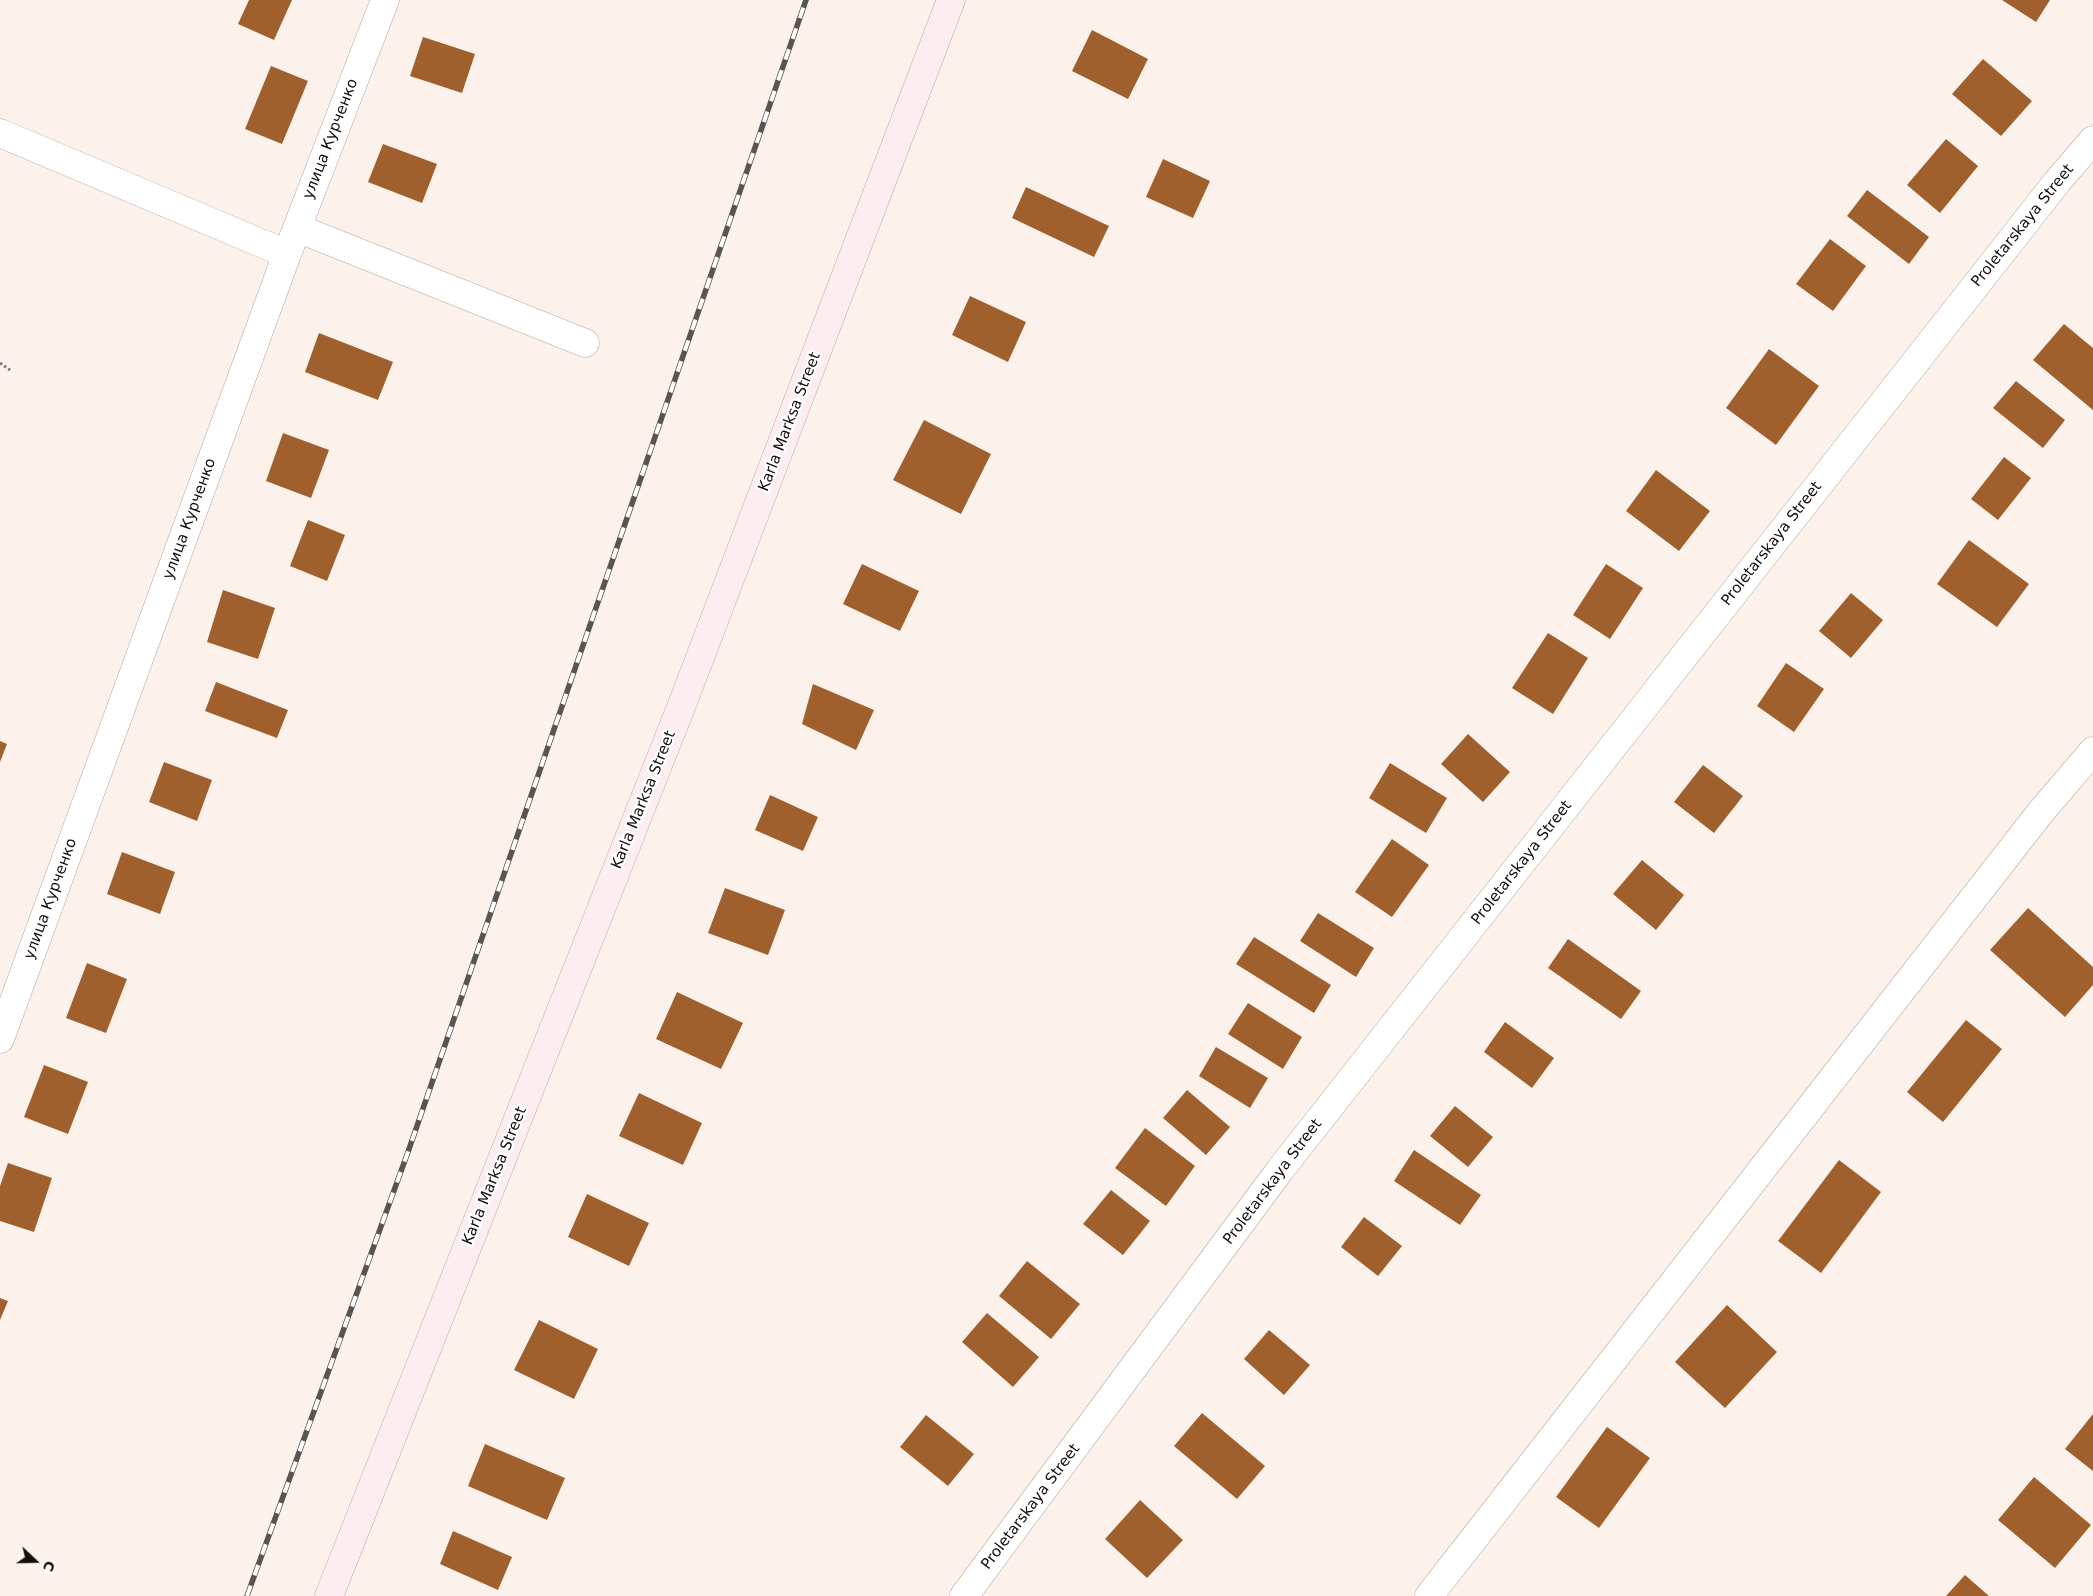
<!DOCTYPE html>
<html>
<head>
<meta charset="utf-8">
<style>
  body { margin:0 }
  #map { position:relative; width:2093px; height:1596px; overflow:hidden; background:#fdf2eb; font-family:"DejaVu Sans",sans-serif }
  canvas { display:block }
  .north { position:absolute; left:10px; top:1536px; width:50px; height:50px; -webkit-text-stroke:4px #fff; paint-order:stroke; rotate:111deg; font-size:14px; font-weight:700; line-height:20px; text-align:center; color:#140e0a }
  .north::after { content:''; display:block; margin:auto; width:18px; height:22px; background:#140e0a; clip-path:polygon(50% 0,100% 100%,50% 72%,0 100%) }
</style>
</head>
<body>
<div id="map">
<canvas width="2093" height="1596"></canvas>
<div class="north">С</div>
</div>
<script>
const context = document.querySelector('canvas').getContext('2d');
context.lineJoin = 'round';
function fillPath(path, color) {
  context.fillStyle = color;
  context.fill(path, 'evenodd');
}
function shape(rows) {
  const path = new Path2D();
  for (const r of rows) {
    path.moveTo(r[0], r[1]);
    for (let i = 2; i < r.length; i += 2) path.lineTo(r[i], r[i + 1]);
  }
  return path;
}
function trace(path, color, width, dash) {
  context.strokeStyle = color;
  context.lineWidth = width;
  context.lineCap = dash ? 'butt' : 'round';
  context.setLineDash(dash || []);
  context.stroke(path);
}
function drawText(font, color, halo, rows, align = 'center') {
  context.font = font + ' "DejaVu Sans",sans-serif';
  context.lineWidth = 5;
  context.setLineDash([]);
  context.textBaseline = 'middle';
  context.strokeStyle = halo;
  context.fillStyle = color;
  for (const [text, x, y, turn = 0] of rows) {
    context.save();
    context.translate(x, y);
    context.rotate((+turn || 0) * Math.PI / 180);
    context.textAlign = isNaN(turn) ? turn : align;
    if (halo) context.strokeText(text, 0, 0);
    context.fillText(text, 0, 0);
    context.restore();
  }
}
fillPath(shape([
  [249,0,292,0,274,40,238,24],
  [2002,0,2050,0,2036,22],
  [1092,30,1148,59,1128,99,1072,71],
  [423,37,475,54,462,93,410,76],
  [1983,59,2032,101,2001,136,1952,94],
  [271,66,308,81,282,144,245,129],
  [1946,139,1978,166,1940,213,1907,185],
  [383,144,437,164,422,203,368,182],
  [1163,159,1210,181,1193,218,1146,197],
  [1026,187,1109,226,1094,257,1012,218],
  [1867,190,1929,237,1909,264,1847,216],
  [1830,239,1866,266,1833,311,1796,284],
  [970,296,1026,322,1008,362,952,335],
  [2064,324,2093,348,2093,410,2033,360],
  [319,333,393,362,378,400,305,372],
  [1769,349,1819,386,1776,445,1726,408],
  [2016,381,2065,420,2043,448,1993,408],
  [924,420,991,454,961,514,893,480],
  [283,433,329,450,311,498,266,481],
  [2004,457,2031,478,1998,520,1971,499],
  [1656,470,1710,511,1679,551,1626,511],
  [308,520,345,535,327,581,290,566],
  [1969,540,2029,584,1997,627,1937,584],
  [862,564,919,591,900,631,843,604],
  [1606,564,1643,588,1610,639,1573,615],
  [223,590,275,608,258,659,207,642],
  [1851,593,1883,620,1851,658,1819,631],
  [1548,633,1588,658,1553,714,1512,688],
  [1786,663,1824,689,1794,732,1757,706],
  [216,682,288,710,277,738,205,711],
  [813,684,874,710,856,750,802,724],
  [1468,734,1510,772,1483,802,1441,764],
  [0,741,7,744,0,762],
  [164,762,212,780,197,821,149,802],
  [1390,763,1447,798,1426,833,1369,798],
  [1703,765,1743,796,1714,833,1674,802],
  [770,795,818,817,803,851,755,830],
  [1392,839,1429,865,1392,917,1355,892],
  [122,852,175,872,160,914,107,894],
  [1642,860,1684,895,1656,930,1613,894],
  [725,888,785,910,768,955,708,933],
  [2028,908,2093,967,2093,985,2065,1017,1990,950],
  [1318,913,1374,948,1356,977,1300,941],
  [1254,937,1331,985,1314,1013,1236,964],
  [1568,939,1641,991,1621,1019,1548,968],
  [87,963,127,979,106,1033,66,1018],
  [677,992,743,1023,721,1069,656,1039],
  [1248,1003,1302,1037,1283,1069,1228,1034],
  [1966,1020,2002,1049,1943,1122,1907,1092],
  [1505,1022,1554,1058,1532,1088,1484,1052],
  [1216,1047,1268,1078,1250,1108,1199,1076],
  [44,1065,88,1082,68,1134,24,1117],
  [1187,1090,1230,1127,1206,1155,1163,1118],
  [639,1093,702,1123,683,1165,619,1136],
  [1455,1106,1493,1137,1468,1167,1430,1136],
  [1145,1128,1195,1166,1166,1206,1115,1168],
  [1414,1150,1481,1195,1460,1225,1394,1181],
  [1839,1160,1881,1192,1821,1273,1778,1241],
  [8,1163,52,1178,34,1232,0,1221,0,1186],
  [1111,1190,1150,1221,1123,1255,1083,1224],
  [587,1194,649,1223,629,1266,568,1237],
  [1364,1217,1402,1246,1378,1276,1341,1247],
  [1027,1261,1080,1304,1051,1339,999,1296],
  [0,1298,8,1301,0,1320],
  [1727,1305,1777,1352,1725,1408,1675,1362],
  [987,1313,1039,1357,1013,1387,962,1342],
  [539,1320,598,1349,574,1399,514,1370],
  [1269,1330,1310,1365,1284,1395,1244,1359],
  [1202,1413,1265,1466,1237,1499,1174,1446],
  [2093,1414,2093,1471,2065,1449],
  [926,1415,974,1454,948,1486,900,1447],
  [1607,1427,1650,1458,1599,1528,1556,1497],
  [485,1444,565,1478,547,1520,468,1486],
  [2034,1477,2091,1525,2055,1568,1998,1520],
  [1140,1500,1183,1540,1147,1578,1105,1539],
  [453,1531,512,1557,498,1590,440,1564],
  [1965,1575,1989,1596,1946,1596]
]), '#9f602d');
const street = shape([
  [0,133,287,254],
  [297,228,585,343],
  [0,1039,287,254,385,0],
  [964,1596,1280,1170,2057,182,2093,140],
  [1429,1596,2040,813,2093,751]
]);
const secondary = shape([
  [329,1596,683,702,951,0]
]);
trace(street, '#b7a69a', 29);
trace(secondary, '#b7a69a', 29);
trace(shape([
  [0,363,10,370]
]), '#807772', 3, [2.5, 2.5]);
trace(street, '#fff', 28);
trace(secondary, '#fdecf0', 28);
const rail = shape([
  [247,1596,408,1152,806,0]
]);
trace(rail, '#5a534e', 5.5);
trace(rail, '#fff', 4, [11]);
drawText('15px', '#140e0a', '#fff', [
  ["улица Курченко",331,139,-69],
  ["Proletarskaya Street",2023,226,-51],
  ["Karla Marksa Street",790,422,-69],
  ["улица Курченко",190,519,-70],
  ["Proletarskaya Street",1772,544,-52],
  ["Karla Marksa Street",644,800,-68],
  ["Proletarskaya Street",1522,863,-52],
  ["улица Курченко",51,899,-70],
  ["Karla Marksa Street",495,1176,-68],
  ["Proletarskaya Street",1273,1182,-53],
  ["Proletarskaya Street",1031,1507,-53]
]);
</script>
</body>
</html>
